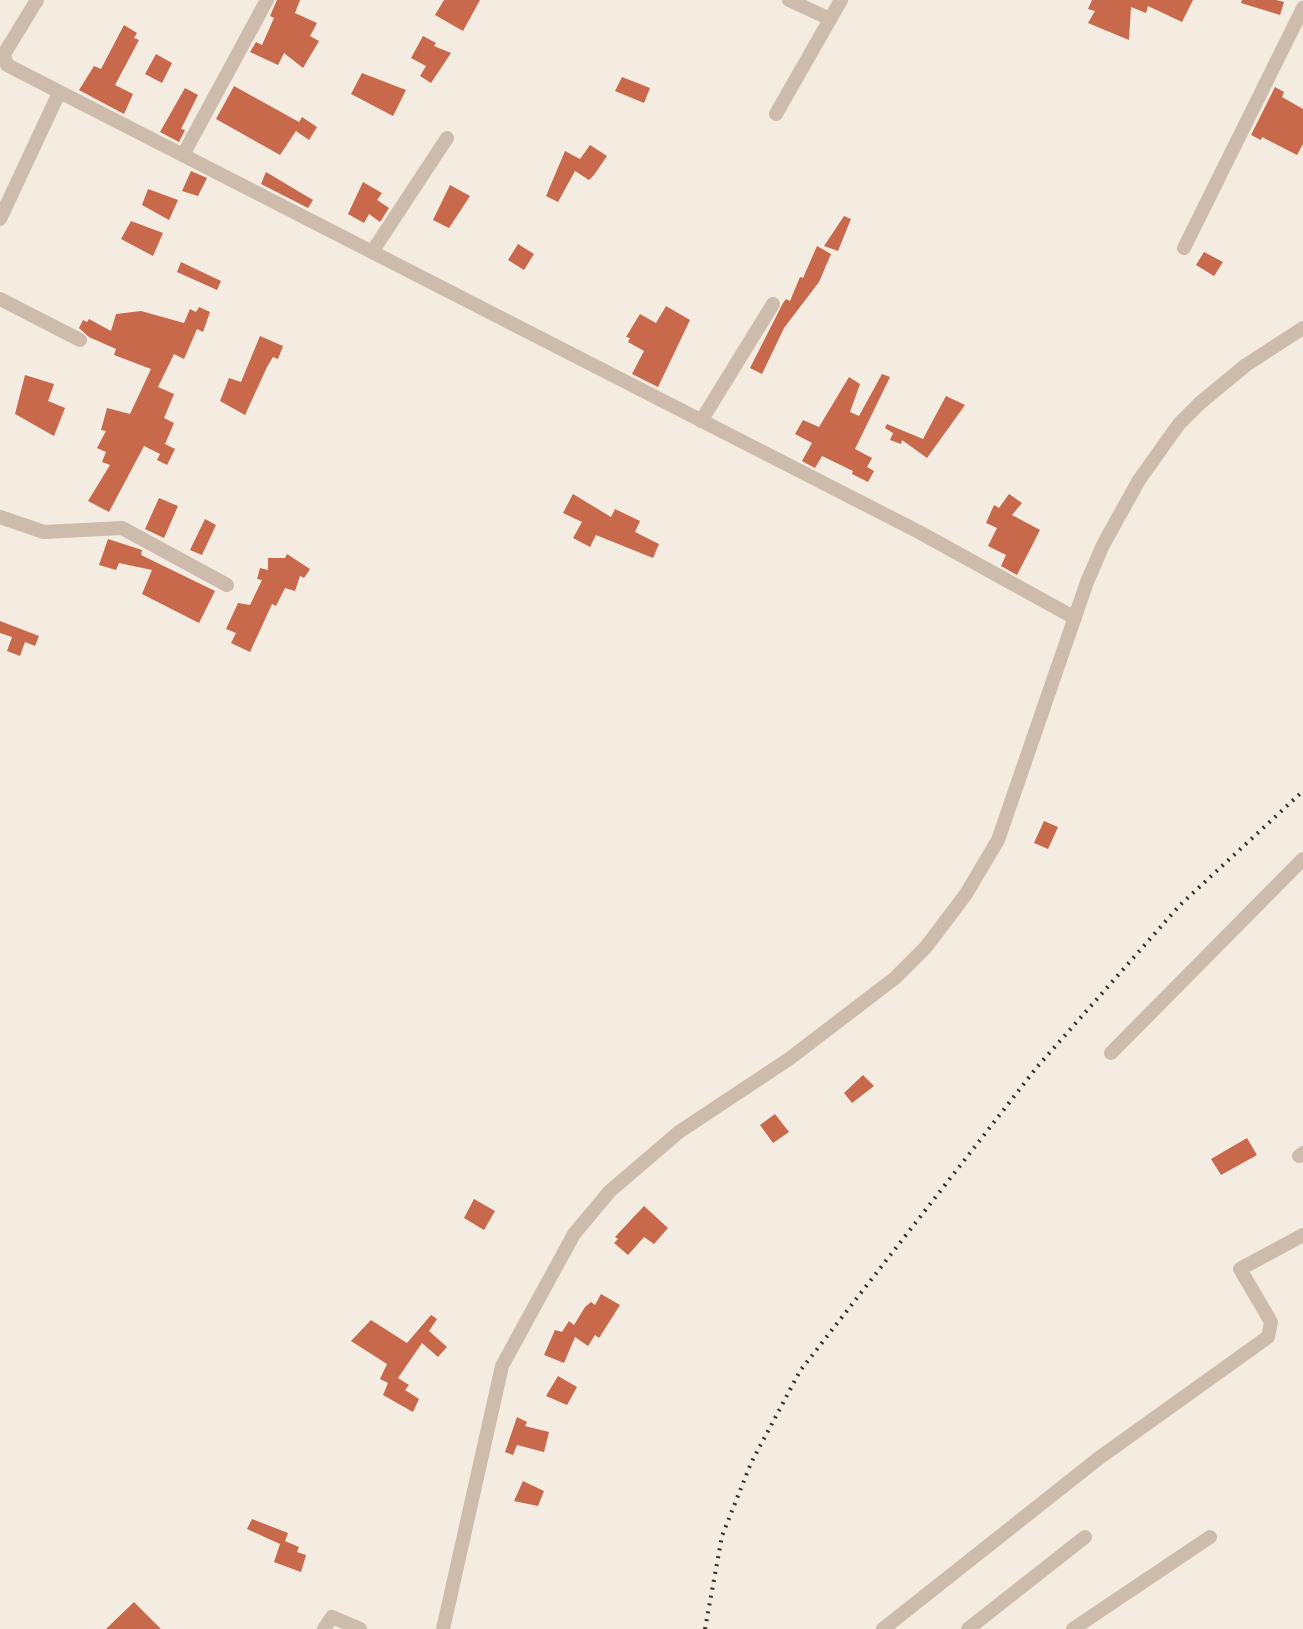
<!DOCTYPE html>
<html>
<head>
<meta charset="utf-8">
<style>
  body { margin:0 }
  canvas { display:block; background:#f4ebe1 }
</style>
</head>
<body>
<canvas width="1303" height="1629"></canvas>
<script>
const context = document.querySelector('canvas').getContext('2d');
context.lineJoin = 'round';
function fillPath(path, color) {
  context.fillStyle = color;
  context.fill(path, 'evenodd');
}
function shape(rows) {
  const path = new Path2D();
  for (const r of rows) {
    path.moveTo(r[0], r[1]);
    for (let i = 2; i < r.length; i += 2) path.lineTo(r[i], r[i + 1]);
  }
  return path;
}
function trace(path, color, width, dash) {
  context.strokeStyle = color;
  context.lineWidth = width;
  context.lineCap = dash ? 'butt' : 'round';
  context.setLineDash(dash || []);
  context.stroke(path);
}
fillPath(shape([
  [277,0,300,0,295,13,317,23,310,36,319,41,303,68,284,53,278,65,250,52,256,42,262,45,274,18,270,16],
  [444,0,480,0,463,31,435,15],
  [1092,0,1193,0,1182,22,1148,6,1146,13,1131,7,1129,40,1088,23,1095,11,1088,9],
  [1242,0,1276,0,1284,2,1280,15,1241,3],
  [124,25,137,33,134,38,139,40,115,85,133,94,124,114,79,90,94,66,101,69],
  [423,36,436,43,434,46,451,53,431,83,420,76,426,66,411,58],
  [156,54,172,63,162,83,145,74],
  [362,73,406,90,393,116,351,94],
  [622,77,650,88,644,103,615,91],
  [234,86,299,122,302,117,317,127,309,140,296,131,280,155,216,119],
  [1275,87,1284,92,1282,97,1303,109,1303,144,1297,155,1262,137,1261,140,1251,135],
  [185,88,198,95,181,129,185,130,179,142,160,132],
  [590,145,607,156,594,175,589,180,575,171,558,202,546,196,565,151,580,159],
  [191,171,207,178,198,196,182,191],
  [266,172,313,200,308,208,261,184],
  [363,182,382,193,377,200,389,208,380,222,369,214,364,223,348,214],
  [450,185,470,196,449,228,433,220],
  [148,189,178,200,169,220,142,205],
  [844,216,851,219,838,251,824,246],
  [131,221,163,233,153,256,121,239],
  [518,244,534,254,524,270,508,260],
  [817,246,831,254,819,282,784,328,762,374,750,368,783,303,786,299,790,301,800,277,803,278],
  [1204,252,1223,262,1214,276,1196,265],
  [181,262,221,281,217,290,177,272],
  [666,306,690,320,658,387,632,374,644,351,628,342,630,338,626,337,640,314,656,323],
  [199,307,210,312,203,332,197,329,184,359,174,354,158,387,174,394,164,418,174,423,165,444,175,449,167,465,157,460,160,454,144,446,109,512,88,501,110,465,102,462,106,452,97,448,106,431,101,430,107,408,130,414,151,369,114,355,116,349,89,337,79,328,83,320,87,322,89,319,111,331,116,314,141,311,184,323,190,309,196,312],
  [260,336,283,346,278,359,273,357,267,367,245,415,220,401,229,378,241,382],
  [882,374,890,377,855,449,872,458,867,467,874,471,868,482,852,474,853,471,822,456,815,468,802,461,812,443,795,434,803,420,819,427,849,377,860,384,850,412,859,416],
  [25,375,54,384,48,401,65,408,54,436,15,414],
  [946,396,965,405,927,458,902,440,901,444,890,440,893,433,885,428,887,424,923,439],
  [573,494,611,517,615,509,640,521,635,532,659,544,653,558,596,535,590,547,573,538,582,522,563,513],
  [1009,494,1022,503,1012,515,1040,530,1017,575,1001,566,1006,555,988,546,997,528,986,523,994,505,999,508],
  [159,498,178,506,164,538,145,529],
  [205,519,216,525,202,555,190,550],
  [108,539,142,550,141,555,215,591,199,623,142,594,152,570,119,563,116,570,99,565],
  [287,554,310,569,304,578,300,576,295,591,285,588,276,606,272,604,250,652,231,643,236,633,226,629,238,603,250,605,262,580,257,579,260,568,268,570,268,558,285,558],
  [0,621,39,636,35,646,25,642,20,656,7,651,12,637,0,633],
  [1044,821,1058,827,1048,849,1034,843],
  [863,1075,874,1086,852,1103,844,1093],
  [775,1114,789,1132,773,1143,760,1125],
  [1247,1138,1257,1155,1221,1175,1211,1159],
  [474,1199,495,1211,484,1230,464,1218],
  [644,1206,668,1228,654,1244,644,1237,628,1255,614,1243,618,1239,615,1237],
  [601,1294,620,1305,599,1338,595,1335,588,1346,575,1337,564,1363,544,1355,555,1330,562,1332,569,1321,574,1325,585,1307,591,1302,595,1305],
  [431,1315,437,1319,429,1331,447,1347,438,1357,422,1343,398,1378,409,1385,405,1390,419,1399,413,1412,383,1395,388,1383,380,1379,387,1364,351,1341,371,1320,407,1343],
  [558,1376,577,1387,567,1405,546,1396],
  [517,1417,527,1422,525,1426,549,1432,544,1452,517,1445,513,1455,505,1452],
  [523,1481,544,1491,538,1506,514,1501],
  [252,1519,288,1533,285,1541,299,1547,297,1552,306,1555,301,1572,274,1562,280,1544,247,1529],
  [134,1602,161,1629,106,1629]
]), '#c8694b');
trace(shape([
  [37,0,4,54,7,65,919,532,1075,618],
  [789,0,830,19],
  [776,114,841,0],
  [183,155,267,0],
  [0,219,59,93],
  [1184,248,1303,8],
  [372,252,447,138],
  [0,299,80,340],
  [701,421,773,304],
  [0,517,44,532,122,528,227,585],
  [1111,1053,1303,859],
  [1299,1156,1303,1153],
  [324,1629,332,1617,360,1629],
  [443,1629,502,1366,574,1234,610,1191,679,1132,789,1059,895,978,926,947,966,894,998,840,1087,582,1103,545,1139,480,1179,424,1200,403,1246,365,1303,328],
  [883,1629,1099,1458,1268,1337,1271,1322,1240,1269,1303,1235],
  [968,1629,1085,1537],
  [1073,1629,1210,1537]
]), '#cdbbac', 14);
trace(shape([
  [705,1629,722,1536,751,1463,800,1371,1037,1067,1180,905,1303,791]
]), '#3b302b', 4, [2, 6]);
</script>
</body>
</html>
